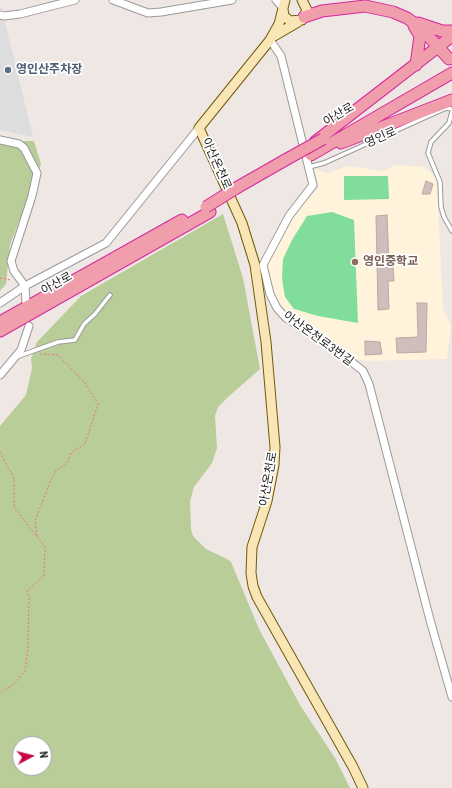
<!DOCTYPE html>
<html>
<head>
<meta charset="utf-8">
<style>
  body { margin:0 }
  #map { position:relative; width:452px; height:788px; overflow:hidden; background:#eee7e3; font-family:"Roboto Condensed",sans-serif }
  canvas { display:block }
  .north { position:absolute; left:12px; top:736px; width:40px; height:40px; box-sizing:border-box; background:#fff; border:1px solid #a5a5a5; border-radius:50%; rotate:83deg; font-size:11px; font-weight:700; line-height:16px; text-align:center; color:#1d1d1d }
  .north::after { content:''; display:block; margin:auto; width:14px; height:18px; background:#c70345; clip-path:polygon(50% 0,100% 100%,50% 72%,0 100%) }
</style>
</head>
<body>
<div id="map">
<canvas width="452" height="788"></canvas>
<div class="north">N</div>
</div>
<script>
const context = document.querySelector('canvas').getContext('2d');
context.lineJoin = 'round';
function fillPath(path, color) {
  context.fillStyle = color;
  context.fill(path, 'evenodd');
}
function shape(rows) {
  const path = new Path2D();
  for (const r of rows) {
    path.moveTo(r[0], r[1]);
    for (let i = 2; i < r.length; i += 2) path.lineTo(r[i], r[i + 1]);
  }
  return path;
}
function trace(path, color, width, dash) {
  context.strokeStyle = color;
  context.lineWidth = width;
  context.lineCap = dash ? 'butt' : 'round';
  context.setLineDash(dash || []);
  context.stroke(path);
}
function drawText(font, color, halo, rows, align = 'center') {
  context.font = font + ' "Roboto Condensed","Noto Sans KR",sans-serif';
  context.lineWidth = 3.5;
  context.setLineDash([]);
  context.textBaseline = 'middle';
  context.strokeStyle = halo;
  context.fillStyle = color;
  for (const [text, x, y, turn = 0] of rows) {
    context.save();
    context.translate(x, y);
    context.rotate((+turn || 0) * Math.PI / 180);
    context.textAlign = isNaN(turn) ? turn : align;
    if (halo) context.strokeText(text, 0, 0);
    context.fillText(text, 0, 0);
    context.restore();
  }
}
fillPath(shape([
  [394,165,425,167,437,179,443,309,451,325,447,359,365,361,350,357,322,335,288,317,276,299,269,277,267,268,275,245,296,212,319,187,314,168,327,173,349,166,384,171]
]), '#fff3db');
fillPath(shape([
  [0,141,34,141,41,164,10,245,6,284,0,291],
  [223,214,243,278,260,369,228,397,218,407,215,416,217,448,212,463,194,487,190,501,191,529,193,536,206,549,227,559,231,562,259,629,300,705,335,758,350,788,0,788,0,426,26,395,32,368,31,359,37,342,81,296],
  [20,744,44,744,44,768,20,768]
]), '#b9cd98');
fillPath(shape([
  [344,176,388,176,389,199,344,200],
  [332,212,354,220,358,323,318,316,294,309,285,297,282,279,283,259,292,240,307,216]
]), '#81dd9b');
fillPath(shape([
  [0,8,2,9,33,137,0,130]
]), '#ddd');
const building = shape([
  [426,181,433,184,430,194,422,194,426,181],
  [387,215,389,264,393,264,394,281,388,281,389,309,378,310,376,216,387,215],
  [417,303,427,303,426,352,397,353,396,338,418,337,417,303],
  [365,341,380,342,382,354,365,355,365,341]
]);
fillPath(building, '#cebebc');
trace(building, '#c0a8a5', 1);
const service = shape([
  [452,112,449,123,431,142,428,153,440,182,441,207,444,217,452,231],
  [309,167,324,163,446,108,452,109],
  [19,356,58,342,75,340,84,324,95,314,110,295]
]);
const minor = shape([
  [113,0,148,13,161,12,232,0],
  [276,0,283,8],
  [0,15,4,16,20,14,75,0],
  [270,40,281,56,313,185,289,216,263,265,270,294,277,308,286,318,333,347,363,371,369,384,430,620,452,697],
  [0,140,19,144,24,148,37,173,32,196,11,261,14,271,25,286,26,302],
  [0,303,25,286,106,243,199,128],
  [0,375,21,350,29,326]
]);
const secondary = shape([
  [285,0,279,24,270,40,199,128,242,223,255,265,266,342,275,447,274,465,267,501,252,547,251,573,253,586,257,597,353,767,363,788],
  [283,9,284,16,290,21,302,20,307,10,302,0],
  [274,36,298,22]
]);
const trunk = shape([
  [304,17,322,11,365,6,393,12,407,18,421,28,449,59],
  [418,23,442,31,452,31],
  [414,26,420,36,416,65],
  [315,142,452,36],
  [341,143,452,100],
  [311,155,452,73],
  [238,187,287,159],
  [0,322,182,220],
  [0,331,210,212]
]);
trace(service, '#9a9a9a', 5.5);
trace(minor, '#9a9a9a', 9);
trace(secondary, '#725906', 11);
trace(trunk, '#d6269e', 13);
trace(shape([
  [0,278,11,280],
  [0,452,14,478,14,507,45,547,44,576,27,591,29,598,28,648,25,671,14,684,0,693],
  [37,536,35,521,50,482,55,472,68,462,71,453,85,444,98,404,85,383,58,355,40,354]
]), '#f86a8b', 1, [2, 2]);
trace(service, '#fff', 3.5);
trace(minor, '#fff', 7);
trace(secondary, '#f8e6b7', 9);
trace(trunk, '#f09eab', 11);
const trunkBridge = shape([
  [287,159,323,139],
  [206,207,238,187]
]);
trace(trunkBridge, '#d6269e', 13, []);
trace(trunkBridge, '#f09eab', 11);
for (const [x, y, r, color] of [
  [8,70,4,"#5c6f8a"],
  [355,262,4,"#8d6e63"]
]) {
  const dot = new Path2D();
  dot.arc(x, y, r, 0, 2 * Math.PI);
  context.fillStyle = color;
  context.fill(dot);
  trace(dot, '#fff', 1.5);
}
drawText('bold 12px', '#4e5e75', '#fff', [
  ["영인산주차장",16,70]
], 'left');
drawText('12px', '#1d1d1d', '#fff', [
  ["아산로",339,115,-30],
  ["영인로",381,138,-24],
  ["아산온천로",216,164,66],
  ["아산로",57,284,-29],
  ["아산온천로3번길",318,339,36],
  ["아산온천로",269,479,-80]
]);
drawText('bold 12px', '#785e54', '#fff', [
  ["영인중학교",363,262]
], 'left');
</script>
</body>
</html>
